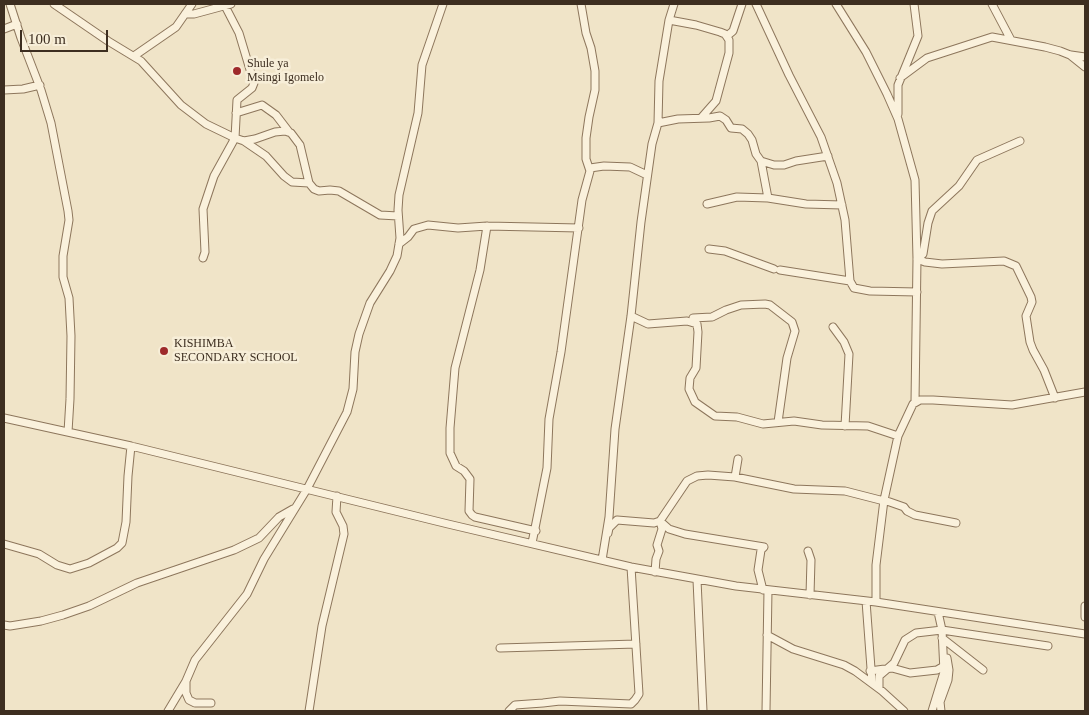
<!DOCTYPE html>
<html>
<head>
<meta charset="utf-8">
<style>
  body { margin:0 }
  #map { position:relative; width:1089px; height:715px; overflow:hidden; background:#f0e4c8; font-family:Georgia,serif }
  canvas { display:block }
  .frame { position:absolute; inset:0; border:5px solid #3d2e20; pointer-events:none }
  .scale { position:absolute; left:20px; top:30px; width:88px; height:22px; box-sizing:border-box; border:2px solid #3d2e20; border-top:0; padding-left:6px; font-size:15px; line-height:18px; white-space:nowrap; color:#3d2e20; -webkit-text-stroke:4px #f7eed8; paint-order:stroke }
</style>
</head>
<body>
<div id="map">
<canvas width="1089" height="715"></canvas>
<div class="frame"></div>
<div class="scale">100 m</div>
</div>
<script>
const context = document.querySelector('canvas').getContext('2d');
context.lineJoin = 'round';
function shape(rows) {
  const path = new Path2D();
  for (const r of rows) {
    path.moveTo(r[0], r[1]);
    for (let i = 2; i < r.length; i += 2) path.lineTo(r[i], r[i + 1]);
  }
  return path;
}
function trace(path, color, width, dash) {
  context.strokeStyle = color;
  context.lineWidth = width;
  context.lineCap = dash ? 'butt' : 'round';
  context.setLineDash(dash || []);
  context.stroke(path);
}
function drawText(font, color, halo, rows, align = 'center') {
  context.font = font + ' Georgia,serif';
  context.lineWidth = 5;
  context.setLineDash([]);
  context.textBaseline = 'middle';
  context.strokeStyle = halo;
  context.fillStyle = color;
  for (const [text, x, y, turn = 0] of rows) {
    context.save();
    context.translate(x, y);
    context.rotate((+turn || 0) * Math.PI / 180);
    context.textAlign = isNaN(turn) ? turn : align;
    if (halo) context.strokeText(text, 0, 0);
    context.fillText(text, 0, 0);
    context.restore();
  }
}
const minor = shape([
  [10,4,21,38,41,90,51,123,68,211,69,220,63,256,63,277,69,298,71,336,70,399,68,432],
  [54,4,108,41,141,61,181,105,206,124,235,138,244,141,255,139,275,132,285,131,291,133,300,145,309,183,314,189,319,191,330,190,339,191,380,215,398,216],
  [756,4,789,75,821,137,837,183,845,220,850,281,854,288,870,291,917,292],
  [836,4,866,52,887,94,898,119,915,180,917,259,915,402],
  [992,4,1011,40],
  [185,14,194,14,231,4],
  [669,20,696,25,720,32,725,34,729,40,729,53,716,101,701,118],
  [4,29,17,24],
  [727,36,733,31,742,4],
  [1071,55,1085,57],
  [134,56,176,27,192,4],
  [900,78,927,58,992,37,1045,47,1060,51,1070,55,1085,67],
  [4,90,23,89,40,85],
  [236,113,262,105,276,115,289,132],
  [898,114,898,85,918,36,914,4],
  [658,123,678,119,709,118,720,116,726,120,731,128,742,129,748,134,752,140,756,154,761,161,774,165,784,165,796,161,828,156],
  [244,141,266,156,284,176,292,182,309,183],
  [761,161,768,198],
  [590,168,604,166,630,167,647,175],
  [707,204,737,197,768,198,806,204,842,205],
  [487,226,480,270,455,368,450,428,450,453,456,466,464,471,470,479,469,511,472,515,475,517,536,531],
  [399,244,408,237,414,229,428,225,458,228,487,226,579,228],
  [709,249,725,251,774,269],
  [203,258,205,252,203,209,214,176,235,138,237,100,252,88,254,83,239,33,224,4],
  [917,259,925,262,942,264,1004,261,1016,266,1031,297,1032,302,1026,316,1030,342,1033,350,1044,370,1055,398],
  [917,259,923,254,928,223,932,211,959,186,977,160,1020,141],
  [780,270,850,281],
  [631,316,648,324,687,321,697,324,698,332,696,368,690,378,689,389,695,402,715,416,737,417,763,424,794,421,822,425,868,426,898,436],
  [693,318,712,317,726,310,741,305,765,304,770,305,792,322,795,331,787,358,778,422],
  [833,327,844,342,849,354,845,426],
  [4,418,131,446,448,524,631,567,736,586,876,602,1085,634],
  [735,477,738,459],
  [884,500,904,507,907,511,915,515,956,523],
  [660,521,669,529,685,534,764,547,761,550,758,570,763,590],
  [608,533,609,528,617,520,654,523,660,521,687,481,697,476,708,475,735,477,794,489,845,491,884,501],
  [532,543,547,468,549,419,561,352,582,200,590,171,586,159,586,138,589,117,595,90,595,71,591,48,586,33,581,4],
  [4,544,39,554,57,565,70,569,89,563,117,548,122,543,126,522,128,476,131,446],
  [808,551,811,560,810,595],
  [602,560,609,517,615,429,631,316,641,222,652,144,658,123,659,81,669,20,674,4],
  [655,572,656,559,659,551,657,545,662,529,660,521],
  [697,580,703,711],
  [866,601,872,682],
  [876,602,876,565,884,500,898,436,913,404,920,400,933,400,1012,405,1085,392],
  [1085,606,1085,617],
  [4,625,10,626,41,621,63,615,89,606,137,583,234,550,259,538,279,517,293,509],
  [767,635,793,649,844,665,855,671,882,691,904,711],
  [942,638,983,670],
  [500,648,636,644],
  [870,671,892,668,910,673,937,670,944,666],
  [186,681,186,693,189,700,195,703,211,703],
  [879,688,879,676,894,663,905,640,916,633,942,630,1048,646],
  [168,711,186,681,195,660,247,594,264,559,307,489,347,412,353,389,355,352,359,334,370,303,390,271,397,256,400,238,398,210,399,195,418,113,422,65,443,4],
  [309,711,322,626,344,534,343,526,336,512,337,496],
  [509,711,515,705,543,703,560,701,631,704,635,700,639,694,631,567],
  [766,711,768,590],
  [932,711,944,672,942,630,938,612],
  [941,711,940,702,948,680,949,670,947,658]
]);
trace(minor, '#8d765c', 9);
trace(minor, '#faf1dc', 7);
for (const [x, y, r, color] of [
  [237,71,5,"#9e2a2b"],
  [164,351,5,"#9e2a2b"]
]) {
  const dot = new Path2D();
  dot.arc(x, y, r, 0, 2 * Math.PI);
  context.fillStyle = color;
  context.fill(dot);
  trace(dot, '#f7eed8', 2);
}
drawText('12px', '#3d2e20', '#f7eed8', [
  ["Shule ya",247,64],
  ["Msingi Igomelo",247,78],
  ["KISHIMBA",174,344],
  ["SECONDARY SCHOOL",174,358]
], 'left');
</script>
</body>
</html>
